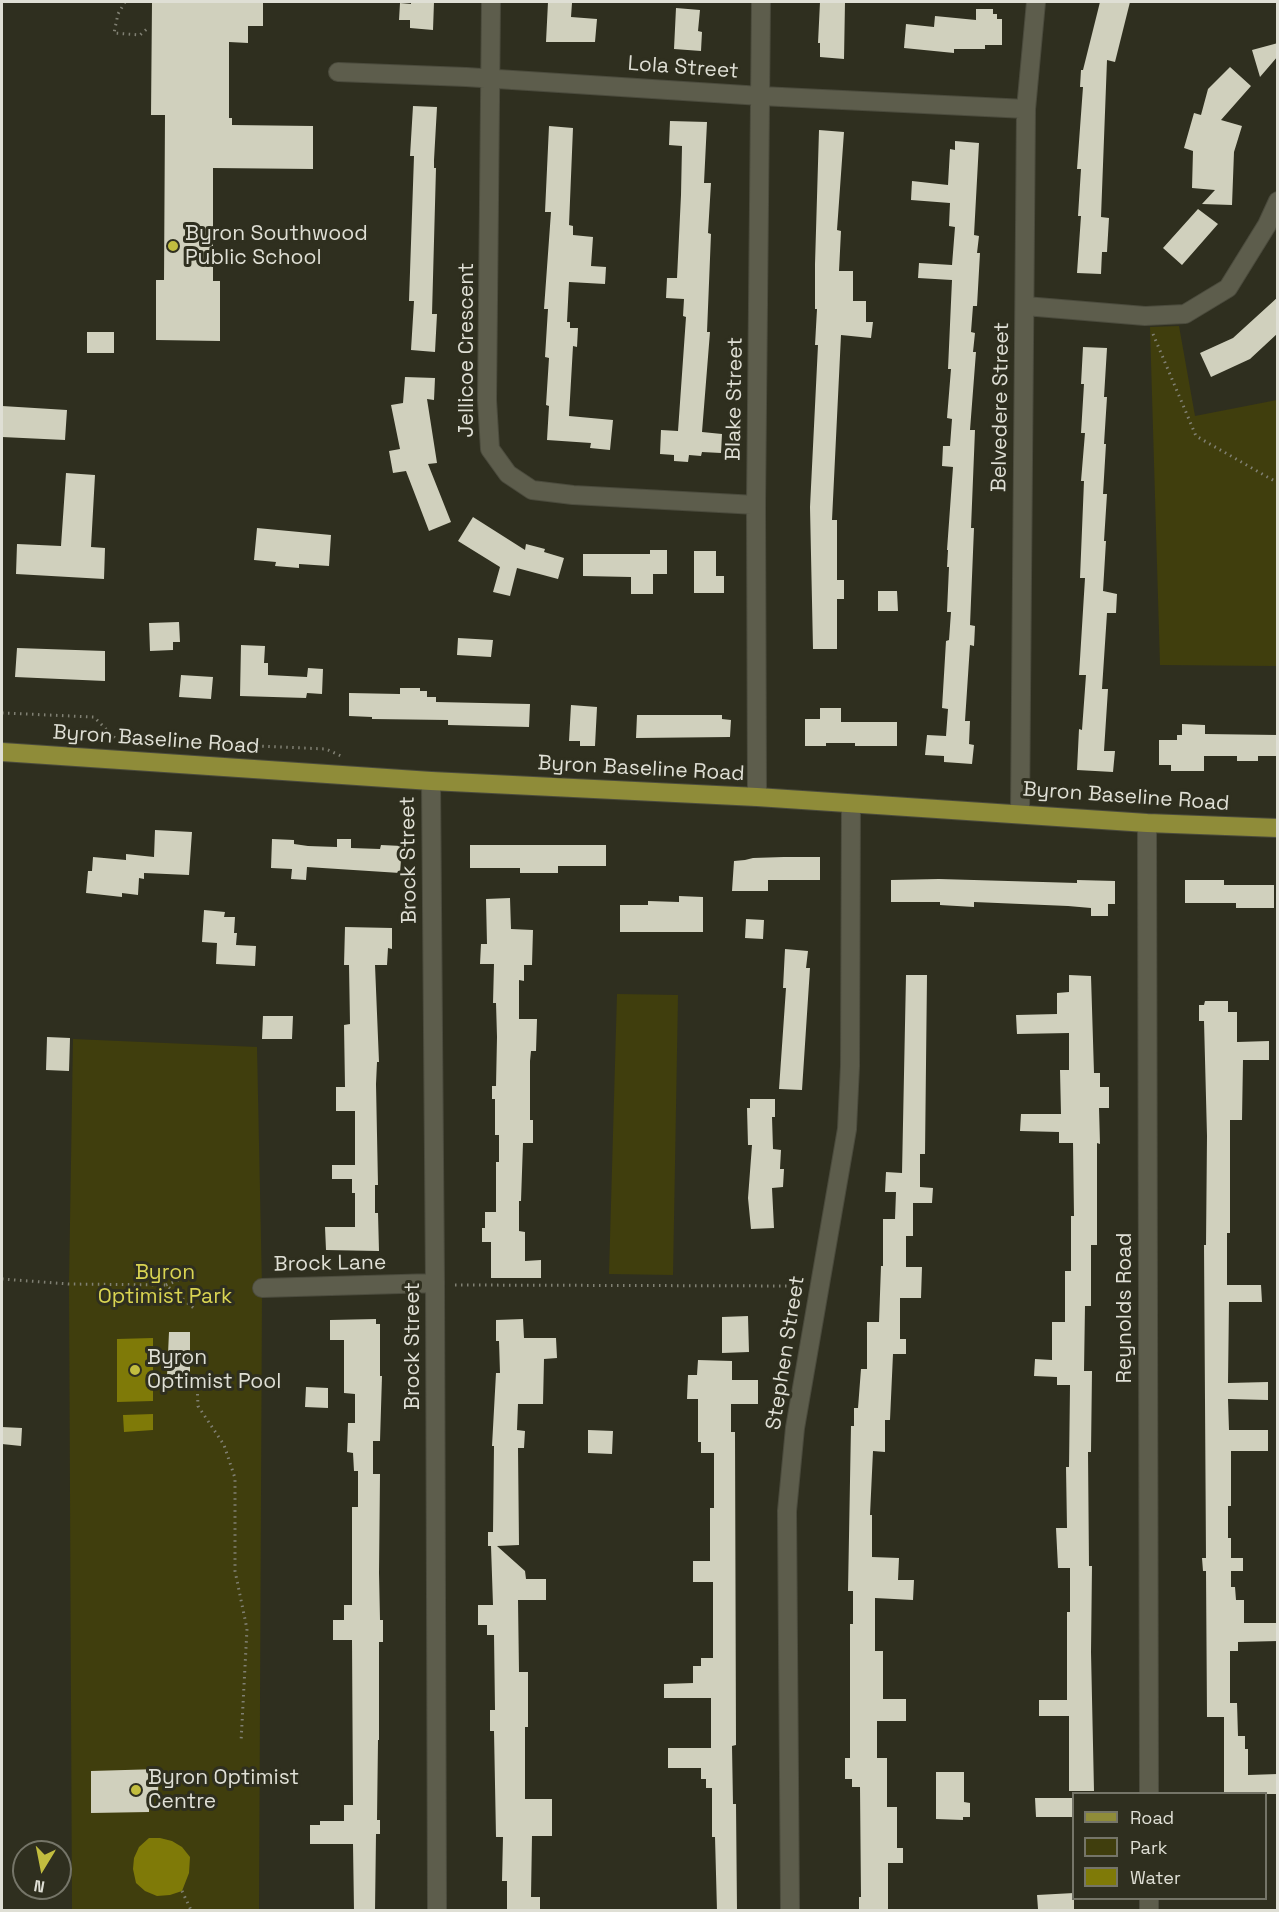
<!DOCTYPE html>
<html>
<head>
<meta charset="utf-8">
<style>
  body { margin:0 }
  #map { position:relative; width:1279px; height:1912px; overflow:hidden; background:#2f2f1f; font-family:"Space Grotesk",sans-serif }
  canvas { display:block }
  .frame { position:absolute; inset:0; border:3px solid #dfdfd5; pointer-events:none }
  .legend { position:absolute; left:1072px; top:1792px; width:195px; height:108px; box-sizing:border-box; background:#2f2f1f; border:2px solid #757568; margin:0; padding:8px 10px; list-style:none; font-size:18px; color:#dfdfd5 }
  .legend li { display:flex; align-items:center; gap:12px; height:30px }
  .legend b { width:30px; border:2px solid #757568 }
  .north { position:absolute; left:12px; top:1840px; width:60px; height:60px; box-sizing:border-box; background:#2f2f1f; border:2px solid #757568; border-radius:50%; rotate:190deg; font-size:16px; font-weight:700; line-height:24px; text-align:center; color:#dfdfd5 }
  .north::after { content:''; display:block; margin:auto; width:21px; height:27px; background:#c2bd3f; clip-path:polygon(50% 0,100% 100%,50% 72%,0 100%) }
</style>
</head>
<body>
<div id="map">
<canvas width="1279" height="1912"></canvas>
<div class="frame"></div>
<ul class="legend">
<li><b style="height:8px;background:#8f8c39"></b>Road</li>
<li><b style="height:16px;background:#403e0d"></b>Park</li>
<li><b style="height:16px;background:#7f7a08"></b>Water</li>
</ul>
<div class="north">N</div>
</div>
<script>
const context = document.querySelector('canvas').getContext('2d');
context.lineJoin = 'round';
function fillPath(path, color) {
  context.fillStyle = color;
  context.fill(path, 'evenodd');
}
function shape(rows) {
  const path = new Path2D();
  for (const r of rows) {
    path.moveTo(r[0], r[1]);
    for (let i = 2; i < r.length; i += 2) path.lineTo(r[i], r[i + 1]);
  }
  return path;
}
function trace(path, color, width, dash) {
  context.strokeStyle = color;
  context.lineWidth = width;
  context.lineCap = dash ? 'butt' : 'round';
  context.setLineDash(dash || []);
  context.stroke(path);
}
function drawText(font, color, halo, rows, align = 'center') {
  context.font = font + ' "Space Grotesk",sans-serif';
  context.lineWidth = 6;
  context.setLineDash([]);
  context.textBaseline = 'middle';
  context.strokeStyle = halo;
  context.fillStyle = color;
  for (const [text, x, y, turn = 0] of rows) {
    context.save();
    context.translate(x, y);
    context.rotate((+turn || 0) * Math.PI / 180);
    context.textAlign = isNaN(turn) ? turn : align;
    if (halo) context.strokeText(text, 0, 0);
    context.fillText(text, 0, 0);
    context.restore();
  }
}
fillPath(shape([
  [1179,326,1195,416,1277,400,1277,666,1160,665,1150,327],
  [617,994,678,995,673,1275,609,1274],
  [73,1039,257,1047,262,1288,259,1910,72,1910,69,1284]
]), '#403e0d');
fillPath(shape([
  [153,1338,153,1401,117,1402,117,1339],
  [153,1414,153,1430,124,1432,123,1415],
  [149,1838,160,1838,172,1841,182,1847,190,1857,189,1873,182,1891,170,1895,157,1896,145,1891,136,1883,133,1869,134,1858,139,1847]
]), '#7f7a08');
fillPath(shape([
  [152,2,263,2,263,26,248,26,248,43,229,42,229,118,232,118,232,125,313,126,313,169,213,168,213,281,220,281,220,341,156,340,156,280,164,280,165,115,151,115],
  [411,2,434,2,433,30,410,28,410,20,399,20,400,3,411,4],
  [548,2,572,3,571,17,597,19,595,42,546,42],
  [820,2,845,2,844,59,820,57,820,43,818,43],
  [1100,2,1130,2,1115,62,1107,60,1101,217,1109,218,1107,252,1102,252,1101,274,1077,273,1081,216,1078,216,1081,169,1077,169,1083,87,1080,87,1081,70,1083,70],
  [676,8,700,10,698,31,702,32,701,51,674,49],
  [976,9,993,9,993,14,997,14,997,19,1002,19,1002,45,985,45,985,49,954,49,954,53,904,48,906,24,934,27,935,16,976,20],
  [1278,43,1278,56,1260,77,1252,50],
  [1230,67,1251,86,1221,120,1242,126,1234,152,1232,205,1202,204,1215,190,1192,188,1193,151,1184,148,1194,113,1201,115,1208,89],
  [413,106,437,107,434,160,434,168,436,168,432,314,437,314,435,352,411,350,414,301,409,301,414,156,410,156],
  [670,121,707,122,704,183,711,183,708,233,711,234,707,332,710,332,702,432,722,434,721,453,702,452,701,456,689,455,688,462,674,461,674,455,660,454,661,430,678,431,686,317,683,316,684,299,666,298,667,278,677,278,681,195,682,146,669,145],
  [549,126,573,128,569,225,573,226,573,235,593,237,591,266,606,267,605,284,569,282,567,322,570,322,570,328,578,328,577,347,573,346,569,416,613,420,610,450,590,448,591,443,547,440,549,406,546,405,549,358,545,357,548,309,544,309,551,212,545,212],
  [819,130,844,132,837,230,841,231,839,271,853,271,853,301,866,301,866,322,873,322,871,338,841,335,832,520,837,520,837,580,844,580,844,599,837,599,837,649,813,649,810,507,818,345,815,345,817,309,815,309,815,264],
  [955,141,979,143,974,235,979,236,977,253,980,253,977,306,973,306,971,332,975,333,973,352,976,352,970,430,975,430,971,528,974,528,970,625,975,626,974,646,970,645,965,721,970,721,969,744,974,745,972,764,944,762,944,756,925,755,927,735,946,736,948,709,942,708,946,641,949,640,951,612,947,612,949,567,947,567,948,550,947,550,953,467,942,466,943,446,950,446,952,419,947,418,951,369,948,369,952,280,918,278,919,263,952,265,955,227,949,226,950,203,911,200,912,181,948,185,950,149,955,150],
  [1198,209,1218,224,1182,265,1163,248],
  [1278,297,1278,333,1250,359,1211,377,1200,353,1233,338],
  [87,332,114,332,114,353,87,353],
  [1083,347,1107,348,1104,397,1107,397,1104,444,1106,444,1103,494,1107,494,1104,541,1106,541,1103,591,1117,594,1116,613,1107,613,1102,689,1108,689,1104,751,1115,751,1113,772,1077,770,1079,729,1082,730,1086,675,1079,675,1085,578,1080,578,1084,481,1081,481,1085,433,1081,433,1084,384,1081,384],
  [405,377,435,378,434,400,427,399,437,463,428,464,451,522,429,531,406,471,393,473,389,451,400,449,391,405,403,403],
  [2,406,67,410,65,440,2,437],
  [66,473,95,475,91,547,105,548,104,579,16,574,17,544,61,546],
  [473,517,525,550,526,544,545,549,544,552,564,558,558,579,517,568,510,596,493,592,500,567,458,541],
  [257,528,331,535,329,566,299,564,299,568,275,566,276,562,254,560],
  [650,550,667,550,667,574,653,574,653,594,631,594,631,577,583,576,583,554,650,554],
  [694,551,716,551,716,576,724,576,724,593,694,593],
  [878,591,897,591,898,611,878,611],
  [179,622,180,642,173,642,173,650,150,651,149,623],
  [458,638,493,640,491,657,457,655],
  [241,645,265,646,264,663,268,663,268,675,307,677,308,668,323,669,322,694,307,693,306,698,240,696],
  [17,648,105,651,105,681,15,677],
  [181,675,213,677,211,699,179,697],
  [400,688,420,688,420,691,427,691,427,697,436,697,436,702,530,704,529,727,448,725,448,720,372,719,372,717,349,716,349,693,400,694],
  [571,705,597,707,595,746,580,746,580,741,569,741],
  [820,708,841,708,841,722,897,722,897,746,855,746,855,743,826,743,826,746,805,746,805,719,820,719],
  [637,715,722,715,722,719,731,720,730,737,636,738],
  [1182,724,1205,725,1205,734,1278,735,1278,756,1258,756,1258,761,1237,761,1237,756,1204,756,1204,771,1171,771,1171,765,1159,765,1159,740,1177,740,1177,735,1182,735],
  [155,830,192,832,189,875,144,873,144,879,139,878,138,895,122,893,122,897,86,893,88,871,92,871,93,857,126,860,126,854,154,857],
  [272,839,294,840,294,844,308,846,337,847,337,839,351,839,351,848,380,849,381,845,402,846,400,873,307,867,306,880,291,879,292,869,271,868],
  [470,845,606,845,606,866,558,866,558,873,520,873,520,868,470,868],
  [784,857,820,857,820,880,768,880,768,891,732,891,734,861,745,860,753,858],
  [939,879,1077,883,1077,880,1115,881,1115,904,1108,904,1108,916,1091,916,1091,908,1068,906,974,902,974,907,940,905,940,902,891,902,891,880],
  [1185,880,1224,880,1224,885,1274,885,1274,908,1236,908,1236,903,1185,903],
  [679,896,703,897,703,932,620,932,620,905,648,905,648,901,679,902],
  [510,898,511,929,533,930,532,965,524,965,524,981,519,980,519,1019,537,1019,536,1051,531,1051,530,1061,530,1120,533,1120,533,1143,523,1143,521,1201,519,1201,519,1231,525,1232,525,1261,541,1260,541,1278,491,1278,491,1242,482,1242,482,1228,485,1228,485,1212,496,1212,496,1162,499,1162,499,1135,495,1135,495,1099,492,1099,492,1086,496,1086,497,1037,496,1003,493,1003,494,964,480,964,481,944,487,944,486,899],
  [204,910,225,912,224,917,235,917,234,933,237,933,236,945,256,946,255,966,216,964,217,943,202,942],
  [746,919,764,920,763,939,745,938],
  [345,927,392,928,392,949,388,948,387,965,375,965,379,1062,377,1062,376,1084,378,1185,375,1185,375,1213,378,1213,379,1251,326,1250,325,1227,355,1227,355,1193,352,1193,352,1179,332,1179,332,1165,355,1165,355,1111,336,1111,336,1087,345,1087,344,1025,350,1024,349,965,344,965],
  [785,949,808,951,806,968,810,968,802,1090,779,1089,786,988,783,988],
  [906,975,927,975,925,1154,920,1154,920,1187,933,1188,932,1203,913,1203,913,1236,906,1236,906,1267,922,1267,921,1298,900,1298,900,1339,906,1339,906,1354,893,1354,890,1420,885,1420,885,1452,873,1451,870,1515,872,1515,872,1557,899,1558,898,1580,914,1580,913,1600,875,1598,875,1651,883,1651,883,1699,906,1699,906,1721,877,1721,877,1758,887,1758,887,1807,897,1807,897,1848,903,1848,903,1863,888,1863,888,1911,859,1911,859,1897,861,1897,860,1787,852,1787,852,1779,845,1779,845,1758,850,1758,850,1624,853,1624,853,1591,848,1591,851,1426,854,1426,854,1408,858,1408,861,1369,867,1369,867,1322,879,1322,881,1266,883,1266,883,1219,895,1219,896,1192,885,1192,886,1172,902,1173],
  [1069,975,1091,976,1094,1073,1100,1073,1100,1087,1109,1087,1109,1108,1099,1108,1100,1144,1097,1143,1097,1245,1091,1245,1091,1306,1085,1306,1084,1371,1092,1371,1091,1452,1088,1452,1089,1566,1092,1566,1091,1652,1094,1791,1069,1791,1069,1716,1039,1716,1039,1700,1067,1700,1067,1612,1070,1612,1070,1568,1058,1568,1056,1528,1067,1528,1066,1467,1069,1467,1070,1385,1057,1385,1057,1377,1034,1376,1035,1359,1052,1360,1052,1322,1065,1322,1065,1271,1071,1271,1071,1216,1074,1216,1073,1143,1059,1143,1059,1132,1020,1131,1021,1114,1061,1114,1060,1070,1069,1070,1069,1033,1017,1034,1016,1015,1057,1014,1057,993,1069,992],
  [1205,1001,1228,1001,1228,1012,1237,1012,1237,1042,1269,1041,1269,1060,1243,1060,1242,1120,1230,1120,1230,1233,1227,1233,1227,1285,1261,1285,1262,1302,1229,1302,1228,1383,1268,1382,1268,1400,1228,1399,1229,1430,1268,1430,1268,1451,1231,1451,1231,1506,1228,1506,1228,1538,1231,1538,1231,1558,1243,1558,1243,1571,1231,1571,1231,1587,1235,1587,1236,1600,1244,1600,1244,1623,1277,1623,1278,1641,1238,1642,1238,1651,1230,1651,1230,1703,1237,1703,1238,1736,1245,1736,1245,1749,1248,1749,1248,1775,1278,1774,1278,1794,1224,1794,1224,1717,1207,1717,1206,1571,1203,1571,1202,1558,1206,1558,1204,1245,1206,1245,1207,1136,1204,1021,1199,1021,1199,1005,1204,1005],
  [263,1016,293,1016,292,1039,262,1039],
  [47,1037,70,1038,69,1071,46,1070],
  [750,1099,775,1099,775,1117,772,1117,773,1149,781,1150,780,1169,784,1169,783,1187,772,1188,774,1228,751,1229,748,1198,752,1145,748,1145,747,1108,750,1108],
  [748,1316,749,1352,722,1353,722,1317],
  [376,1319,376,1324,380,1324,380,1376,382,1376,380,1441,373,1441,373,1474,380,1474,379,1573,380,1620,383,1620,383,1642,379,1642,379,1740,378,1740,377,1820,380,1820,380,1834,376,1834,375,1911,354,1911,353,1844,310,1844,310,1825,320,1825,320,1821,344,1821,344,1805,353,1805,352,1640,333,1640,333,1620,344,1620,344,1605,352,1605,352,1507,358,1507,358,1471,354,1471,353,1453,347,1452,348,1423,355,1423,355,1394,344,1393,344,1340,330,1340,330,1320],
  [523,1319,524,1338,556,1338,557,1358,544,1359,543,1404,518,1404,517,1430,525,1431,524,1448,518,1448,519,1545,497,1546,525,1571,526,1579,546,1579,546,1600,518,1600,519,1672,528,1672,528,1727,525,1727,525,1799,552,1799,552,1836,532,1836,531,1897,540,1897,540,1911,507,1911,507,1881,502,1881,503,1837,496,1837,494,1731,490,1731,490,1710,495,1710,494,1635,487,1635,487,1625,478,1625,478,1605,493,1605,491,1546,488,1546,488,1532,493,1532,494,1446,492,1446,496,1373,500,1373,499,1341,496,1341,496,1320],
  [169,1332,190,1332,190,1376,167,1376],
  [698,1360,732,1361,732,1380,758,1380,758,1404,731,1404,731,1432,735,1432,736,1745,732,1746,733,1804,736,1804,737,1911,717,1911,715,1837,712,1837,712,1788,706,1788,706,1779,701,1779,701,1768,668,1768,668,1748,711,1748,711,1698,664,1698,664,1684,693,1683,693,1666,701,1666,701,1658,713,1658,713,1582,693,1582,693,1561,710,1561,710,1508,714,1508,714,1453,701,1453,701,1442,698,1442,698,1399,687,1399,688,1375,697,1375],
  [306,1387,328,1388,328,1408,305,1407],
  [2,1427,22,1428,21,1446,2,1444],
  [588,1430,613,1431,612,1454,588,1453],
  [159,1769,158,1793,149,1793,149,1812,91,1813,91,1771],
  [936,1772,964,1772,964,1802,970,1803,970,1817,963,1817,963,1820,936,1819],
  [1035,1798,1074,1798,1074,1817,1036,1817],
  [1074,1893,1074,1911,1038,1909,1037,1895]
]), '#d0d0bd');
const minor = shape([
  [491,2,487,400,490,449,508,474,532,490,573,495,756,505],
  [338,72,466,77,761,96,1026,109],
  [1025,306,1145,316,1185,314,1228,288,1267,225,1278,201],
  [431,781,435,1283,437,1910],
  [757,797,756,505,761,2],
  [1020,813,1026,109,1036,2],
  [1147,823,1149,1794],
  [262,1288,435,1283],
  [1149,1898,1149,1910],
  [790,1910,787,1511,795,1428,847,1129,850,1066,851,804]
]);
const major = shape([
  [2,752,431,781,757,797,1147,823,1278,828]
]);
trace(minor, '#4b4b3d', 20);
trace(major, '#4b4b3d', 20);
trace(shape([
  [125,2,118,14,114,33,140,35,147,29],
  [1153,334,1196,436,1278,483],
  [2,713,94,717,117,740,326,749,341,756],
  [2,1279,69,1284,166,1285,196,1310],
  [166,1285,197,1273],
  [455,1285,803,1286],
  [197,1382,198,1406,224,1445,235,1478,235,1571,247,1629,241,1742],
  [182,1891,191,1910]
]), '#808073', 3, [1.5, 4.5]);
trace(minor, '#5d5d4c', 18);
trace(major, '#8f8c39', 18);
for (const [x, y, r, color] of [
  [173,246,6,"#c2bd3f"],
  [135,1370,6,"#c2bd3f"],
  [136,1790,6,"#c2bd3f"]
]) {
  const dot = new Path2D();
  dot.arc(x, y, r, 0, 2 * Math.PI);
  context.fillStyle = color;
  context.fill(dot);
  trace(dot, '#2f2f1f', 2);
}
drawText('21px', '#dfdfd5', '#2f2f1f', [
  ["Lola Street",683,68,4],
  ["Jellicoe Crescent",467,350,-90],
  ["Blake Street",735,399,-89],
  ["Belvedere Street",1001,407,-89],
  ["Byron Baseline Road",156,740,4],
  ["Byron Baseline Road",641,769,3],
  ["Byron Baseline Road",1126,797,4],
  ["Brock Street",409,860,-91],
  ["Brock Lane",330,1264,-1],
  ["Reynolds Road",1125,1308,-90],
  ["Brock Street",413,1346,-90],
  ["Stephen Street",786,1353,-81]
]);
drawText('21px', '#dfdfd5', '#2f2f1f', [
  ["Byron Southwood",185,234],
  ["Public School",185,258],
  ["Byron",147,1358],
  ["Optimist Pool",147,1382],
  ["Byron Optimist",148,1778],
  ["Centre",148,1802]
], 'left');
drawText('21px', '#d9d452', '#2f2f1f', [
  ["Byron",165,1273],
  ["Optimist Park",165,1297]
]);
</script>
</body>
</html>
